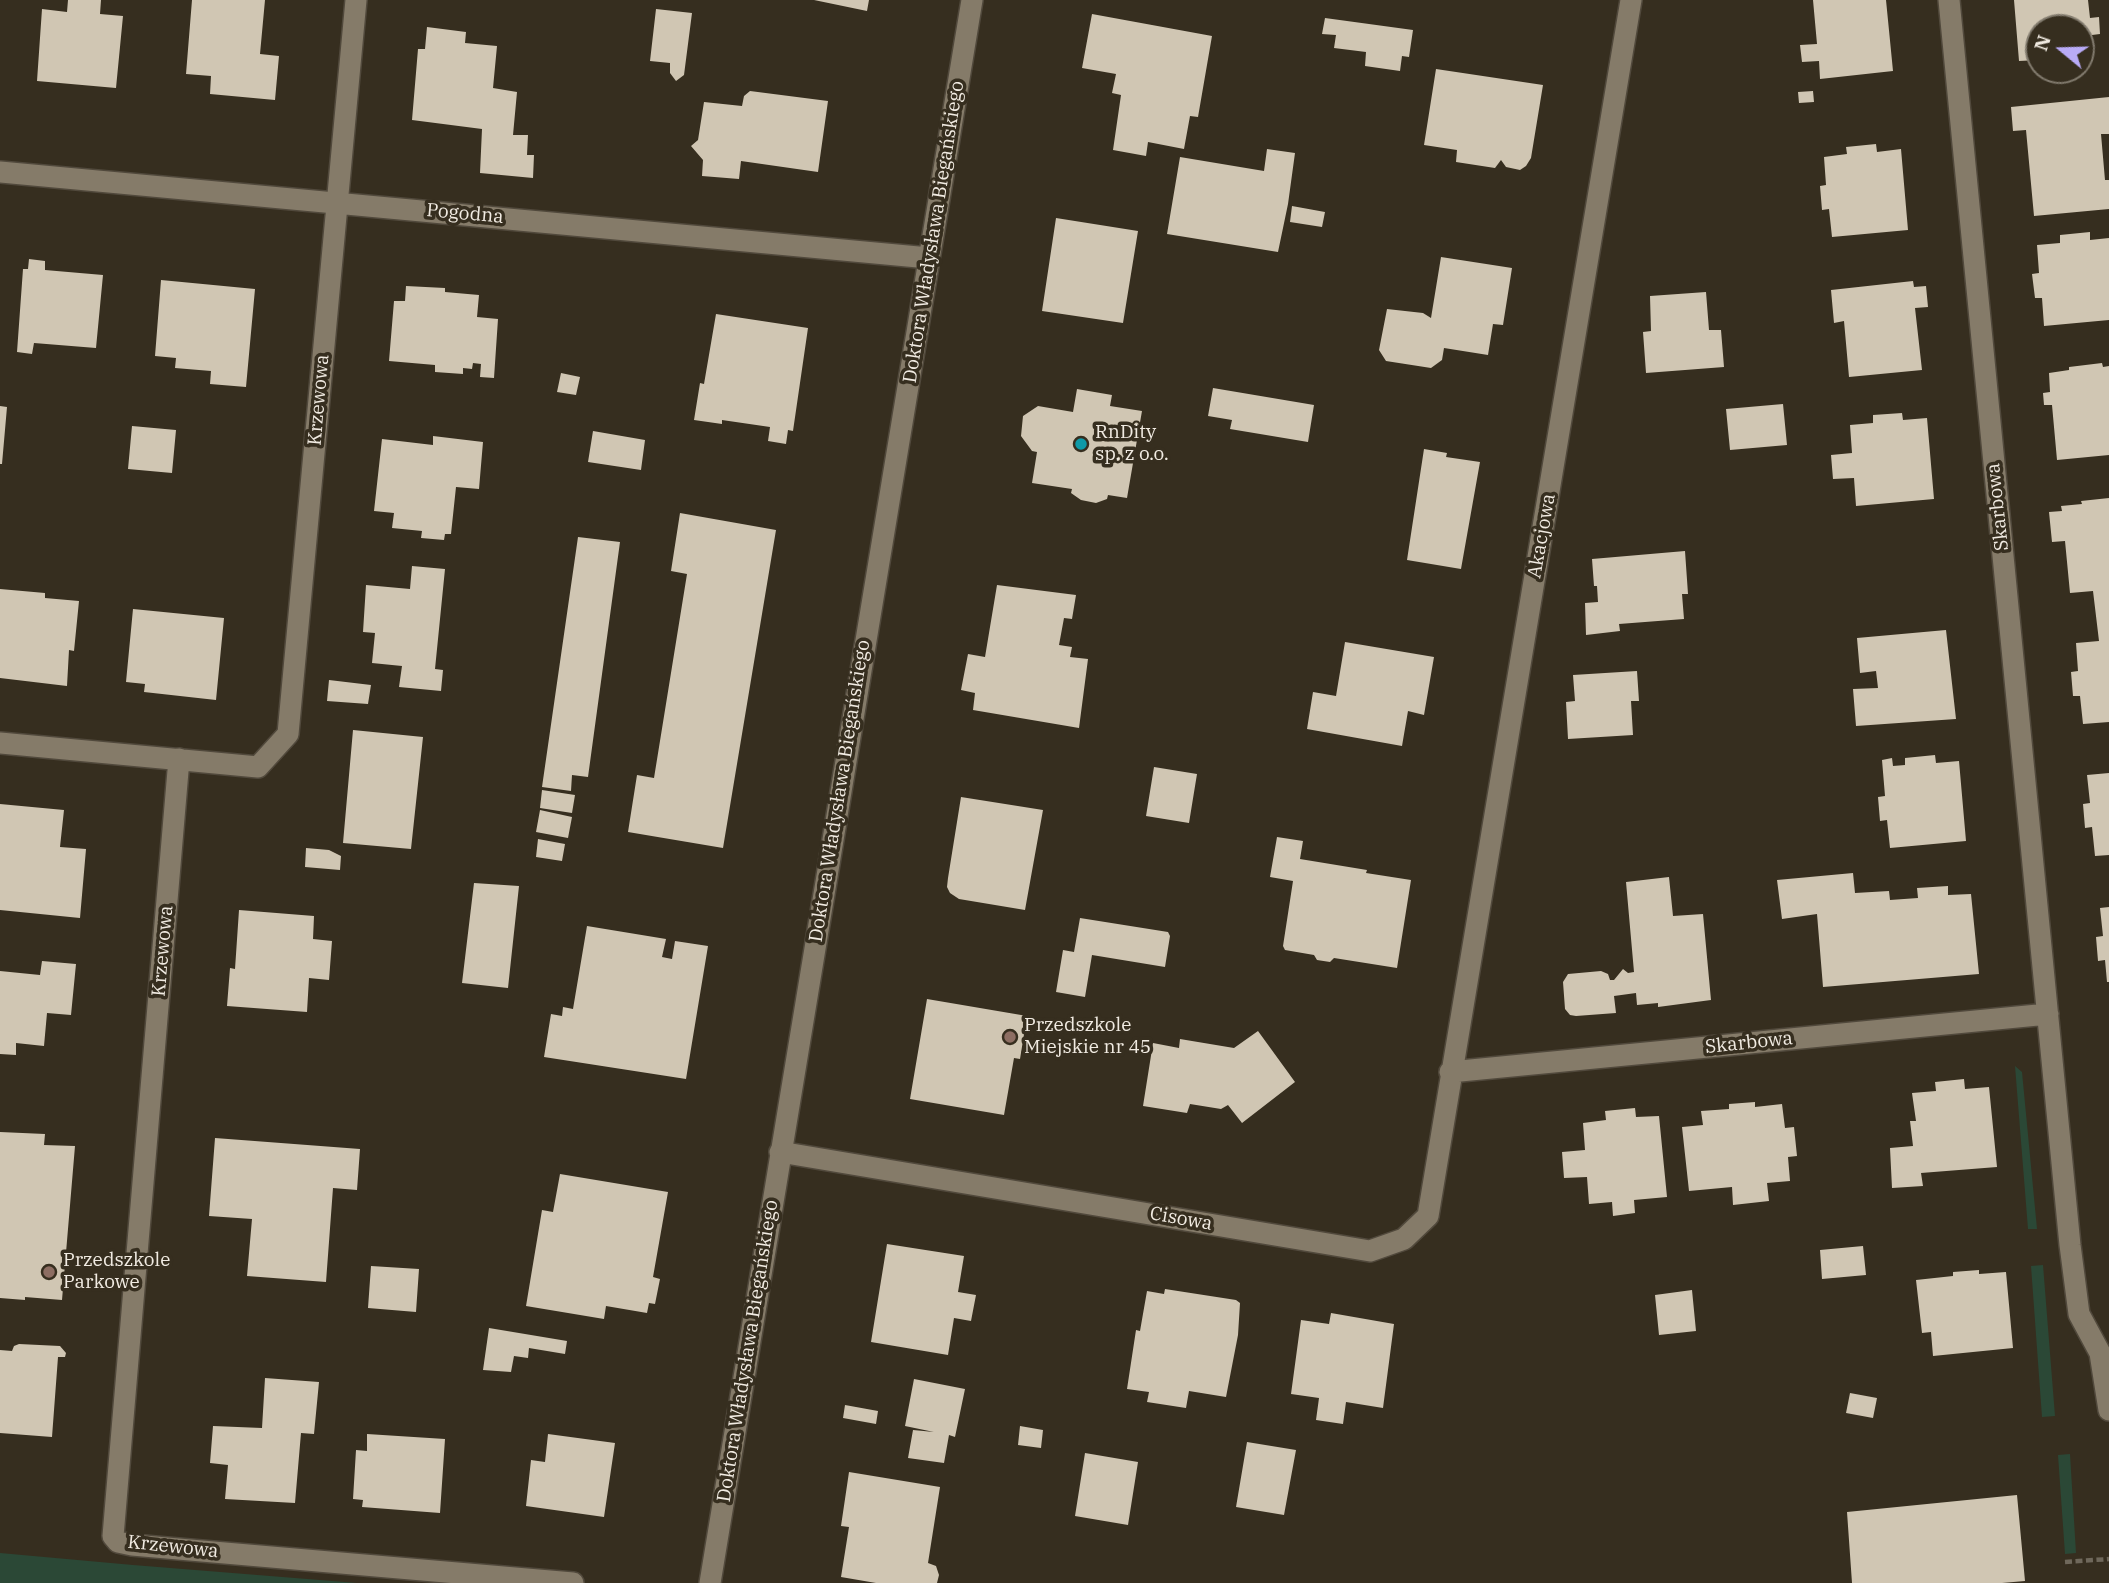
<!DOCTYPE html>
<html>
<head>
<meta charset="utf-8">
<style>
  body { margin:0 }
  #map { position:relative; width:2109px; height:1583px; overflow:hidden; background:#362e1f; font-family:"IBM Plex Serif",serif }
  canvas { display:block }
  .north { position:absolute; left:2025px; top:14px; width:70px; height:70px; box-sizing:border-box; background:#362e1f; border:2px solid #817a6d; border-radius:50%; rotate:289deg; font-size:19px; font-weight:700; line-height:28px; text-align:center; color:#f1ebe2 }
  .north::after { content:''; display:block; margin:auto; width:24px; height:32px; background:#b9abf7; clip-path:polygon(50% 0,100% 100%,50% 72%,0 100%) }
</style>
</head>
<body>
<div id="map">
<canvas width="2109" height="1583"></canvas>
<div class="north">N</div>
</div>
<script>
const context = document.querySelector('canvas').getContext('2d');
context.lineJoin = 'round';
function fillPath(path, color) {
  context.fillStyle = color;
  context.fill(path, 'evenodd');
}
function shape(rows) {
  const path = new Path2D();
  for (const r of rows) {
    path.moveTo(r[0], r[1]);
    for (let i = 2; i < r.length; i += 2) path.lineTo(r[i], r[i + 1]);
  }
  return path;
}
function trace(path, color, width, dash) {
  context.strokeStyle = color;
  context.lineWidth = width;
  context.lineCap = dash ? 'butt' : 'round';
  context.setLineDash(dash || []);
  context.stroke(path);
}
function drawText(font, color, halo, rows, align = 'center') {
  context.font = font + ' "IBM Plex Serif",serif';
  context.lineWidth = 7;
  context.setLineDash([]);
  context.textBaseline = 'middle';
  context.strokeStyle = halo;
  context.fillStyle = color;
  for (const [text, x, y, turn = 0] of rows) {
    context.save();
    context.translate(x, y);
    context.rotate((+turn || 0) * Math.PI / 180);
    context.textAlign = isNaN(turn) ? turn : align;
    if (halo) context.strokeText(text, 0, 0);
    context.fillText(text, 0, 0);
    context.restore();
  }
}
fillPath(shape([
  [2015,1066,2022,1072,2037,1229,2028,1229],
  [2043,1265,2055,1416,2042,1417,2031,1266],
  [2070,1454,2076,1553,2065,1554,2058,1455],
  [0,1553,133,1565,357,1583,0,1583]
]), '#2b4836');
fillPath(shape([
  [68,0,101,0,100,14,123,16,116,88,37,81,42,9,67,12],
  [192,0,265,0,260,54,279,56,275,100,210,94,211,76,186,74],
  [814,0,869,0,867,11],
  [1813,0,1886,0,1893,71,1820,79,1819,61,1802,62,1800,45,1817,44],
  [2014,0,2088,0,2090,18,2099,17,2100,34,2092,35,2093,54,2081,55,2081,28,2039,28,2039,60,2019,61],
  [656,9,692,13,684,75,676,81,670,73,670,63,650,61],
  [1092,14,1212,36,1198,117,1190,116,1184,149,1148,142,1146,156,1113,150,1121,95,1112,93,1116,74,1082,68],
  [1325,18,1413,30,1409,57,1402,56,1400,71,1365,66,1366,52,1334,48,1336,35,1322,34],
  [427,27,466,32,465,43,497,46,493,88,517,92,513,135,528,135,527,155,534,155,533,178,480,173,482,129,412,120,418,49,425,49],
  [1436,69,1543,85,1531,158,1526,166,1520,170,1506,167,1501,160,1495,168,1456,162,1457,150,1424,145],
  [750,91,828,101,818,172,741,161,739,179,702,176,703,160,691,146,698,140,704,102,742,106,744,96],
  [1813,91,1814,102,1799,103,1798,92],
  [2109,97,2109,134,2101,134,2105,180,2109,180,2109,209,2034,216,2026,130,2013,131,2011,107],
  [1876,144,1877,152,1901,149,1908,230,1832,237,1829,209,1822,210,1820,186,1826,185,1824,157,1847,154,1846,147],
  [1267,149,1295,153,1288,204,1278,252,1167,234,1180,157,1264,171],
  [1292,206,1325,212,1322,227,1290,222],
  [1056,218,1138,231,1123,323,1042,311],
  [2090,232,2090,240,2109,238,2109,320,2044,326,2042,298,2035,298,2032,274,2039,273,2037,245,2060,243,2060,235],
  [1441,257,1512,268,1503,325,1493,324,1488,355,1444,348,1442,360,1431,368,1386,361,1379,350,1387,309,1423,313,1431,318],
  [29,259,45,261,45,270,103,275,96,348,34,343,32,354,17,352,23,269,28,269],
  [161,280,255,289,246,387,210,384,211,371,175,368,176,358,155,356],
  [1913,281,1914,287,1926,286,1928,307,1915,308,1922,370,1849,377,1844,321,1834,323,1831,290],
  [406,286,445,288,445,292,479,295,477,317,498,319,494,378,480,377,481,364,473,363,472,369,463,368,463,374,435,372,435,365,389,361,394,301,405,301],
  [1706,292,1709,330,1721,330,1724,367,1646,373,1643,332,1651,331,1650,296],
  [716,314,808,328,793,431,788,430,786,444,768,441,770,427,722,420,722,424,694,420,700,383,704,384],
  [2102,363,2103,367,2109,366,2109,455,2057,460,2052,405,2044,405,2043,393,2050,392,2049,373,2069,370,2069,367],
  [561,373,580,377,576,395,557,392],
  [1213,388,1314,405,1308,442,1230,429,1232,420,1208,416],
  [1077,389,1112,395,1110,406,1142,411,1127,498,1108,495,1107,499,1096,503,1081,500,1071,493,1072,489,1032,483,1037,452,1032,451,1021,436,1023,416,1038,406,1073,412],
  [1783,404,1787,445,1730,450,1726,409],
  [0,406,7,407,2,464,0,464],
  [1902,413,1903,420,1927,418,1934,499,1856,506,1854,478,1833,479,1831,455,1852,453,1850,425,1873,423,1873,415],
  [132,426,176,430,172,473,128,469],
  [593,431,645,440,641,470,588,462],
  [433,436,483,442,479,489,456,487,451,534,445,534,444,540,421,538,422,531,392,528,394,513,374,511,382,439,433,445],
  [1424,449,1447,453,1446,457,1480,462,1461,569,1407,560],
  [2109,498,2109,722,2083,724,2080,696,2073,696,2071,672,2078,671,2076,643,2099,641,2093,591,2070,593,2065,541,2052,542,2049,512,2062,511,2061,506,2082,504,2081,501],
  [680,513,776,530,723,848,628,832,637,775,654,778,687,574,671,571],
  [578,537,620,542,588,777,572,775,571,791,542,787],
  [1685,551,1688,594,1682,594,1684,619,1619,624,1620,631,1586,635,1585,603,1598,602,1597,586,1594,586,1592,559],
  [412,566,445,569,435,669,443,670,441,691,399,687,402,666,372,663,375,633,363,632,366,585,410,589],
  [997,585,1076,595,1072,619,1064,618,1059,645,1072,647,1070,657,1088,659,1079,728,973,710,975,693,961,690,968,654,985,657],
  [0,589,45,593,45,598,79,601,74,651,69,650,67,686,0,678],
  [133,609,224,618,216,700,144,692,145,684,126,682],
  [1946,630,1956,719,1856,726,1853,689,1878,688,1876,671,1860,673,1857,638],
  [1345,642,1434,657,1424,715,1408,711,1402,746,1307,729,1313,692,1336,696],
  [1637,671,1639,701,1631,701,1633,735,1568,739,1566,702,1575,701,1573,675],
  [329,680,371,685,368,704,327,701],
  [353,730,423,737,411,849,343,843],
  [1935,755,1936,763,1959,761,1966,841,1890,848,1887,820,1880,821,1878,797,1885,796,1882,760,1892,758,1893,766,1905,765,1905,758],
  [1154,767,1197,774,1189,823,1146,816],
  [2109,773,2109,855,2095,856,2092,827,2085,828,2083,804,2090,803,2087,775],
  [542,790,575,795,572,813,540,808],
  [961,797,1043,810,1025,910,959,899,950,893,947,887,948,878],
  [0,804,64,810,60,847,86,849,80,918,0,910],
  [540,810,572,817,568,838,536,832],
  [1277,837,1303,841,1300,859,1367,870,1366,873,1411,880,1397,968,1334,958,1330,962,1317,960,1314,955,1285,950,1283,946,1293,881,1270,877],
  [538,839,565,844,562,861,536,857],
  [306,848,329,850,341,856,340,870,305,867],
  [1853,873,1855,893,1889,891,1890,900,1918,898,1917,888,1948,886,1948,895,1971,894,1979,974,1823,987,1817,914,1782,919,1777,880],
  [1669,877,1673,916,1703,914,1711,1000,1658,1007,1658,1003,1637,1005,1636,993,1614,996,1616,1013,1576,1016,1570,1015,1565,1009,1563,982,1568,974,1601,971,1608,974,1610,980,1614,980,1623,969,1628,973,1634,972,1626,882],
  [474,883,519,886,508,988,462,983],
  [2109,907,2109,982,2107,982,2105,960,2098,961,2096,937,2103,936,2100,908],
  [239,910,314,916,313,939,332,941,329,980,309,978,307,1012,227,1006,230,968,235,969],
  [1080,918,1168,932,1170,936,1165,967,1092,955,1085,997,1056,992,1063,950,1074,952],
  [587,926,666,939,662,957,672,959,675,941,708,946,686,1079,544,1057,551,1014,562,1016,563,1007,573,1009],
  [42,961,76,964,71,1015,47,1013,44,1046,16,1043,16,1055,0,1054,0,971,40,975],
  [927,999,1027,1016,1020,1059,1014,1058,1004,1115,910,1099],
  [1258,1031,1295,1082,1242,1123,1228,1105,1221,1109,1190,1104,1187,1113,1143,1106,1153,1043,1179,1048,1180,1039,1234,1048],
  [1964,1079,1965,1089,1989,1087,1997,1167,1921,1173,1923,1186,1892,1188,1890,1148,1913,1146,1910,1121,1916,1121,1912,1093,1936,1091,1935,1082],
  [1755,1102,1755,1107,1782,1104,1785,1128,1794,1127,1797,1156,1788,1157,1790,1181,1767,1183,1769,1201,1733,1205,1732,1187,1689,1191,1682,1127,1703,1125,1701,1111,1729,1109,1729,1104],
  [1635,1108,1636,1117,1659,1116,1667,1197,1634,1200,1635,1213,1613,1216,1612,1202,1589,1204,1587,1177,1564,1178,1562,1152,1585,1150,1583,1123,1606,1120,1605,1111],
  [0,1132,45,1134,44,1145,75,1146,62,1300,25,1297,25,1300,0,1298],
  [215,1138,360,1149,357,1190,333,1188,326,1282,247,1276,252,1219,209,1216],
  [560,1174,668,1192,653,1277,660,1279,655,1304,649,1303,647,1313,606,1306,604,1319,526,1306,542,1210,553,1212],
  [887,1244,964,1256,958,1292,976,1295,971,1321,954,1318,948,1355,871,1342],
  [1863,1246,1866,1275,1822,1279,1820,1250],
  [371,1266,419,1269,416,1312,368,1308],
  [1979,1270,1979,1274,2006,1272,2013,1348,1933,1356,1931,1332,1922,1333,1916,1280,1953,1276,1953,1272],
  [1165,1289,1236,1300,1240,1303,1238,1335,1226,1397,1189,1391,1186,1408,1147,1402,1149,1392,1127,1389,1136,1330,1140,1331,1147,1291,1164,1294],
  [1692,1290,1696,1331,1659,1335,1655,1295],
  [1331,1313,1394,1324,1383,1408,1346,1402,1343,1424,1316,1420,1319,1398,1291,1394,1301,1320,1329,1324],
  [489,1328,567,1341,565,1354,529,1348,528,1358,514,1356,511,1372,483,1370],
  [19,1344,60,1346,66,1353,65,1357,58,1357,52,1437,0,1433,0,1350,12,1351,14,1346],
  [265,1378,319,1382,314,1434,301,1433,295,1503,225,1499,228,1465,210,1463,213,1426,262,1428],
  [914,1379,965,1389,955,1437,949,1435,944,1463,908,1458,913,1430,934,1432,905,1426],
  [1850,1393,1877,1398,1873,1418,1846,1413],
  [845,1405,878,1411,876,1424,843,1418],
  [1020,1426,1043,1430,1041,1448,1018,1445],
  [367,1434,445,1439,440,1513,362,1507,363,1500,353,1499,356,1450,367,1451],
  [548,1434,615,1443,604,1517,526,1506,531,1460,545,1462],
  [1247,1442,1296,1450,1284,1515,1236,1507],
  [1085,1453,1138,1462,1128,1525,1075,1516],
  [849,1472,940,1487,928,1563,936,1566,939,1575,937,1583,876,1583,841,1577,849,1527,841,1526],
  [2017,1495,2025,1581,2002,1583,1852,1583,1847,1512]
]), '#d0c6b3');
const street = shape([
  [1949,0,2070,1245,2079,1314,2100,1353,2109,1410],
  [0,172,929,258],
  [0,743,258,767,288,734,356,0],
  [179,759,113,1536,118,1542,132,1545,573,1583],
  [1450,1072,2048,1014],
  [780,1152,1370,1251,1404,1239,1428,1216,1631,0],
  [710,1583,972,0]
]);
trace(street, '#51493c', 24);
trace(shape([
  [2065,1562,2109,1559]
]), '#6f685b', 4.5, [7, 3.5]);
trace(street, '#857b69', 21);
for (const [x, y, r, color] of [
  [1081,444,7,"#0f9aa8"],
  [1010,1037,7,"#8d6e63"],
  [49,1272,7,"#8d6e63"]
]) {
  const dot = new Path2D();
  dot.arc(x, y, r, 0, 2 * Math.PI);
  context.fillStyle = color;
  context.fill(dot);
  trace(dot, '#362e1f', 2.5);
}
drawText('19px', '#f1ebe2', '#362e1f', [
  ["Pogodna",465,214,5],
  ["Doktora Władysława Biegańskiego",934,232,-81],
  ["Krzewowa",319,400,-85],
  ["Skarbowa",1998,507,-96],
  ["Akacjowa",1542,536,-80],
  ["Doktora Władysława Biegańskiego",840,791,-81],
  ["Krzewowa",163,951,-85],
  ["Skarbowa",1749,1043,-6],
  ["Cisowa",1181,1219,10],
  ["Doktora Władysława Biegańskiego",748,1351,-81],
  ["Krzewowa",173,1547,6]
]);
drawText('19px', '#f1ebe2', '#362e1f', [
  ["RnDity",1095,433],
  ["sp. z o.o.",1095,455],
  ["Przedszkole",1024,1026],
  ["Miejskie nr 45",1024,1048],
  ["Przedszkole",63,1261],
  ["Parkowe",63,1283]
], 'left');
</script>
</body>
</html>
